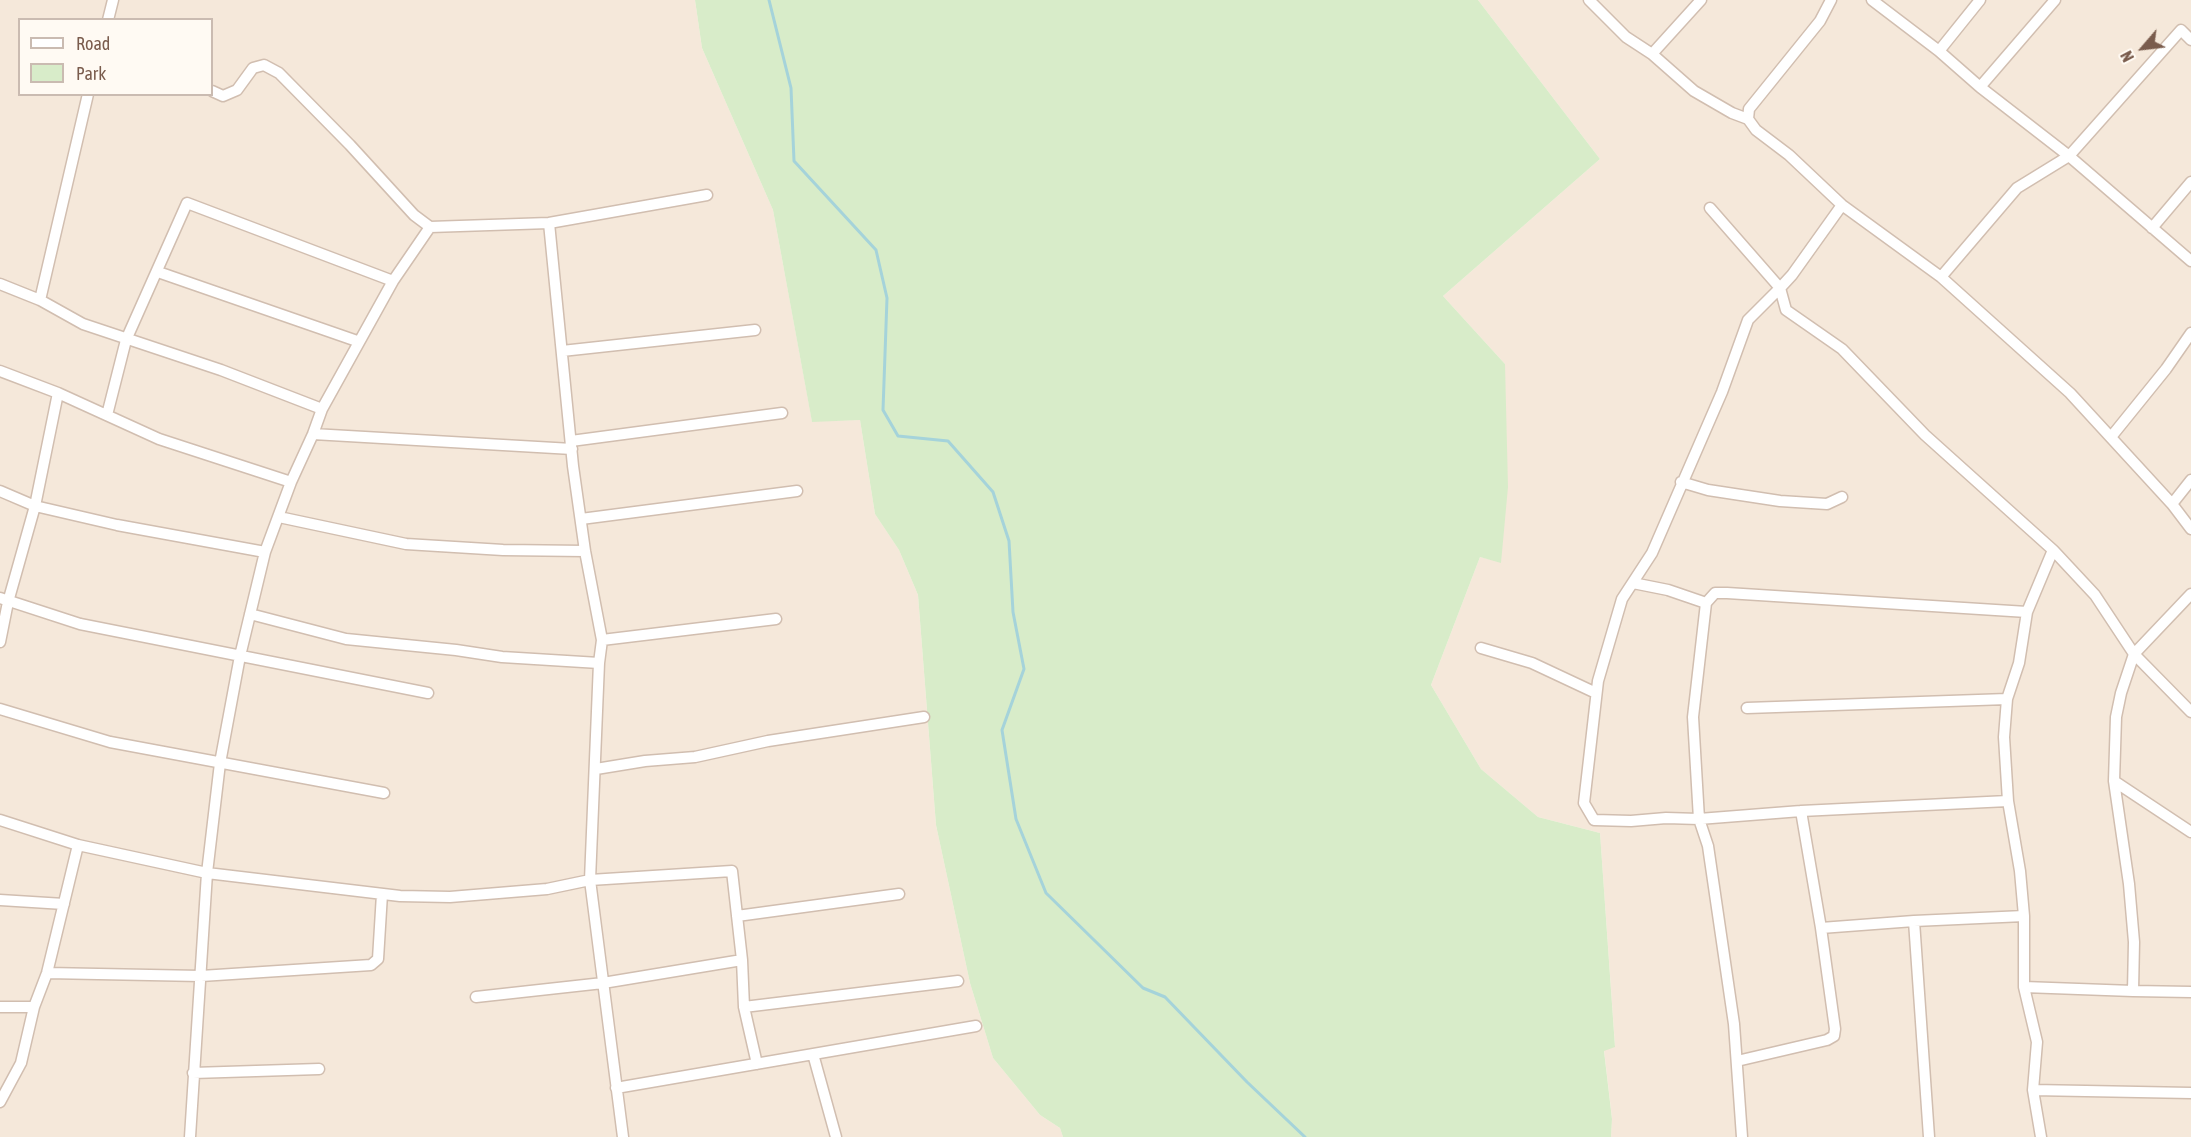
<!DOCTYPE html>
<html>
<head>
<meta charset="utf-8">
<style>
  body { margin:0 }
  #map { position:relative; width:2191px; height:1137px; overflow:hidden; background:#fdf6ec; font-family:"Asap Condensed",sans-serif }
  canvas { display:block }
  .legend { position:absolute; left:18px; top:18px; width:195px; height:78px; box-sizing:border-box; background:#fffaf3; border:2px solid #cabbb1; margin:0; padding:8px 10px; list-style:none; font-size:18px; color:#7a5c4d }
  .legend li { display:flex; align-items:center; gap:12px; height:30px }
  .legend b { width:30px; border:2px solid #cabbb1 }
  .north { position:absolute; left:2113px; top:18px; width:60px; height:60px; -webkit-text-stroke:4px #fffaf3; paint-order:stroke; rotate:242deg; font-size:16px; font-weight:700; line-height:24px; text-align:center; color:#7a5c4d }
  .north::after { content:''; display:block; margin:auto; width:21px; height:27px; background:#7a5c4d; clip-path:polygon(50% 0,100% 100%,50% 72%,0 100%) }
</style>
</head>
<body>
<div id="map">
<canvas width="2191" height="1137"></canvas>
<ul class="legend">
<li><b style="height:8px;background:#fff"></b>Road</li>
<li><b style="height:16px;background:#d8ecc9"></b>Park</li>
</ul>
<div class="north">N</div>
</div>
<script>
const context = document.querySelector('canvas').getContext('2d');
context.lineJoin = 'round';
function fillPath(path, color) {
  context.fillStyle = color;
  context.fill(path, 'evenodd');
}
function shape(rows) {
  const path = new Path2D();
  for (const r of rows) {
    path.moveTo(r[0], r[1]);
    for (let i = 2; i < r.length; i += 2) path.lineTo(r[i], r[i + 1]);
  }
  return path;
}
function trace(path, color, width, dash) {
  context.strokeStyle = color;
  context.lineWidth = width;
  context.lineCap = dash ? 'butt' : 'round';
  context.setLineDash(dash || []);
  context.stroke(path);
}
fillPath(shape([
  [0,0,695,0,702,48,773,210,812,421,860,420,875,514,899,550,918,595,936,825,970,983,993,1058,1040,1115,1060,1128,1063,1137,0,1137],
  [20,20,212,20,212,94,20,94],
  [1478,0,2191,0,2191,1137,1611,1137,1612,1118,1604,1050,1615,1046,1600,833,1538,817,1481,769,1431,685,1480,557,1501,562,1505,364,1443,296,1600,159]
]), '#f5e8da');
fillPath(shape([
  [695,0,1478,0,1600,159,1443,296,1505,364,1508,487,1501,563,1480,557,1431,685,1481,769,1538,817,1600,833,1615,1047,1604,1051,1612,1119,1611,1137,1063,1137,1060,1128,1040,1115,993,1058,970,983,936,825,918,595,899,550,875,514,860,420,812,422,773,210,702,48]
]), '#d8ecc9');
trace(shape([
  [769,0,791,88,794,161,876,250,887,298,883,410,898,436,948,441,993,492,1009,541,1013,612,1024,669,1002,730,1016,819,1046,893,1143,988,1165,997,1247,1082,1305,1137]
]), '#a5d3da', 3);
const minor = shape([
  [1589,0,1626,37,1652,54,1694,91,1732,113,1748,119],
  [1831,0,1820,21,1749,109,1748,119,1756,130,1789,155,1842,205,1941,277,2070,393,2172,504,2191,529],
  [1872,0,1939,51,1980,87,2055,0],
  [108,20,113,0],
  [1939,51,1980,0],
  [1652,54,1701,0],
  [1980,87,2069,156,2191,261],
  [212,91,223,96,237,90,253,68,264,65,279,73,350,145,414,215,430,227,549,223,707,195],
  [1842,205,1792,275,1780,288,1786,310,1842,349,1925,435,2053,550,2095,595,2134,654,2191,712],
  [1710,208,1780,288,1748,320,1722,392,1652,553,1622,599,1598,681,1584,803,1594,820,1631,821,1666,818,1699,819,1801,811,2008,801],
  [549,223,573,466,585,551,602,640,599,663,590,880,732,871,742,960,744,1007,757,1064],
  [2152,228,2191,182],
  [158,272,357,341],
  [1941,277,2017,188,2069,156,2181,30,2191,40],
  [0,284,40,300,83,324,221,370,322,409],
  [40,300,88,94],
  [562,351,755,330],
  [0,371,58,393,159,439,291,482],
  [107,415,126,340,187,203,393,281],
  [313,434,572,449],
  [2111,437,2166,369,2191,333],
  [571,441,782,413],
  [1681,482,1708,490,1780,501,1827,504,1842,497],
  [0,491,35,506,117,525,265,552],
  [2172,504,2191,480],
  [279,517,406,544,503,550,585,551],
  [581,519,797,491],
  [1633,583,1668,590,1706,603],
  [0,598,80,624,428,693],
  [250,614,346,639,456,650,502,657,599,663],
  [602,640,776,619],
  [0,642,8,602,35,506,58,393],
  [1481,648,1532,663,1596,693],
  [1747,708,2007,699],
  [0,709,110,742,384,793],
  [596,769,645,761,695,757,768,741,924,717],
  [2114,781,2191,832],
  [1801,811,1821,928,1914,921,1929,1137],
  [0,820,78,845],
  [0,900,64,904],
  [737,916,899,894],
  [1914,921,2024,916],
  [47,973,201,976,371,965,378,959,382,894],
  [2024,987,2133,991,2134,942,2129,884,2114,781,2116,717,2121,693,2134,654,2191,594],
  [2133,991,2191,992],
  [476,997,603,983,742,960],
  [0,1007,34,1007],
  [744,1007,958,981],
  [813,1054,836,1137],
  [1737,1061,1827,1040,1834,1036,1835,1029,1821,928],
  [193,1073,319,1069],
  [616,1088,976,1026],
  [2033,1090,2191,1093],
  [0,1102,21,1063,34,1007,47,973,78,845,207,873,400,896,450,897,547,889,590,880,623,1137],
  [190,1137,207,873,220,763,240,656,265,552,291,482,313,434,322,409,393,281,430,227],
  [1742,1137,1734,1024,1708,846,1699,819,1693,717,1706,603,1715,593,1727,593,2027,612],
  [2041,1137,2033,1090,2037,1042,2024,987,2024,916,2020,871,2008,801,2004,737,2007,699,2019,663,2027,612,2053,550]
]);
trace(minor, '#d1beb0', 13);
trace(minor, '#fff', 10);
</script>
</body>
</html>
